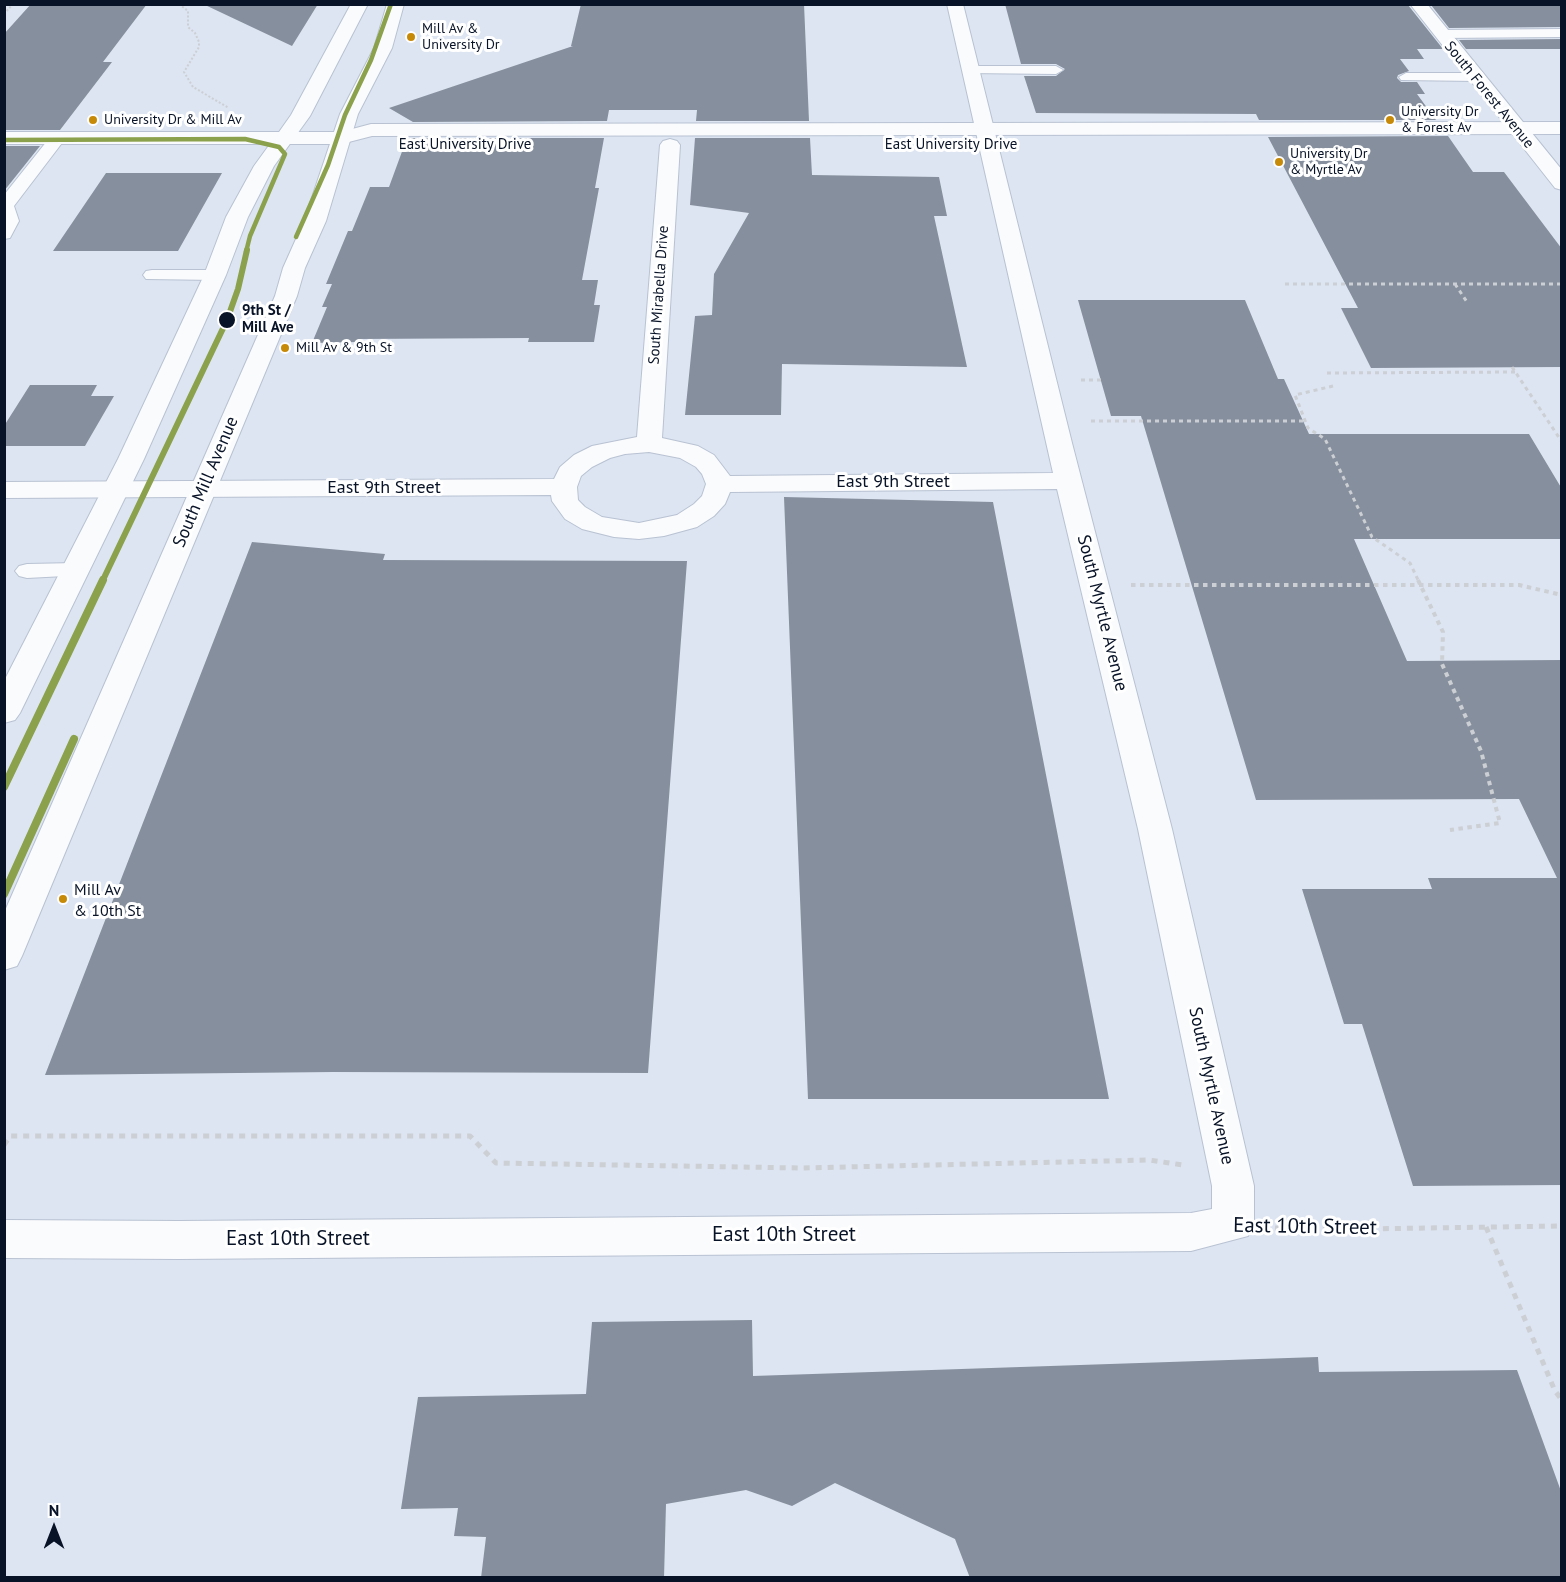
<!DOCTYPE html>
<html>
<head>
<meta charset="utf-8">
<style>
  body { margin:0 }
  #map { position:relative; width:1566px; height:1582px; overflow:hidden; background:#dde5f2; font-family:"PT Sans",sans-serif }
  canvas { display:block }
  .frame { position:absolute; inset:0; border:6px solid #081327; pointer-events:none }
  .north { position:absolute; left:24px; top:1498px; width:60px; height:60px; -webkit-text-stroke:4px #fff; paint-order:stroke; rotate:0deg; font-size:16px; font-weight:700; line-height:24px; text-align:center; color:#081327 }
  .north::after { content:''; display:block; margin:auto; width:21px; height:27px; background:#081327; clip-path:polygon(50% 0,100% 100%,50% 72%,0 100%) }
</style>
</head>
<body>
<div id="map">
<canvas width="1566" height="1582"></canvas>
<div class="frame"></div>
<div class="north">N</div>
</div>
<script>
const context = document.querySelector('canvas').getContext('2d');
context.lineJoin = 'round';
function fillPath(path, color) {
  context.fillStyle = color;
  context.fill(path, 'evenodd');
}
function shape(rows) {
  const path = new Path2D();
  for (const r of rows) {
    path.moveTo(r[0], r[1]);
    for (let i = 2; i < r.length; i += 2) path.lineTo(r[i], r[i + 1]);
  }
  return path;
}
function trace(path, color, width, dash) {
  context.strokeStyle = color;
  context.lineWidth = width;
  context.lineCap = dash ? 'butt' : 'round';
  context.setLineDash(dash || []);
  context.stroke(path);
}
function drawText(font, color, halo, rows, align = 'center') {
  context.font = font + ' "PT Sans",sans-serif';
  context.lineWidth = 6;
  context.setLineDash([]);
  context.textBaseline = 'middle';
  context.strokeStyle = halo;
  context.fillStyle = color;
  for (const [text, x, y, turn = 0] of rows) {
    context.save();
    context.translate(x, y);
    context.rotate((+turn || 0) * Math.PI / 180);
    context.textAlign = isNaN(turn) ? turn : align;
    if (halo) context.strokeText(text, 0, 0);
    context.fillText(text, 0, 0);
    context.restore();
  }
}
fillPath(shape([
  [31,4,147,4,103,62,112,62,60,130,4,130,4,34],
  [203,4,318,4,292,46],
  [581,4,804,4,809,121,696,121,697,110,609,110,607,121,413,122,389,108,573,46,571,46],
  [1005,4,1408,5,1443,49,1417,49,1424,59,1400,59,1409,71,1398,75,1397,78,1401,82,1417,82,1425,94,1417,94,1436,120,1259,120,1256,114,1036,113,1024,76,1056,76,1065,69,1056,64,1021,64],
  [1431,5,1562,6,1562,27,1449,28],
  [1562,39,1562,49,1466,49,1459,40],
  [1448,136,1473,172,1504,172,1562,249,1562,367,1371,368,1341,308,1358,308,1268,137],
  [407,138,604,138,595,188,599,188,582,280,598,280,594,305,600,305,594,342,528,342,529,338,358,339,356,342,312,343,327,307,322,307,332,284,326,284,348,231,352,231,370,187,389,187],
  [695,138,810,138,812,175,939,177,947,216,934,216,967,367,782,364,781,415,685,415,695,316,712,315,714,274,749,213,690,205],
  [4,146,40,146,4,191],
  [106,173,222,173,178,251,53,251],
  [1078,300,1245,300,1278,379,1284,379,1309,434,1529,434,1562,489,1562,539,1354,539,1407,661,1562,660,1562,1185,1413,1186,1362,1024,1344,1024,1302,889,1432,889,1428,878,1557,878,1519,799,1256,800,1141,416,1111,416],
  [30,385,97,385,91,396,114,396,85,446,4,446,4,426],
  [784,497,993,502,1109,1099,808,1099],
  [252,542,385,554,383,560,687,561,648,1073,334,1072,45,1075],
  [752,1320,753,1376,1318,1357,1319,1372,1517,1370,1562,1494,1562,1578,970,1578,955,1539,835,1483,792,1506,746,1490,666,1504,664,1578,481,1578,486,1537,454,1536,458,1508,401,1509,418,1397,586,1394,592,1322]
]), '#868f9d');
const lane = shape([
  [1562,29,1562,37,1441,38,1434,34,1441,30,1562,29],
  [971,66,1056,66,1063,70,1056,74,966,73,964,70,966,67,971,66],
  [1406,73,1475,73,1482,77,1475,81,1401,80,1399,77,1406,73],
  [57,134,65,139,14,206,19,221,10,238,4,239,4,195,51,136,57,134],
  [152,270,215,270,221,271,224,275,221,279,215,280,146,279,143,275,146,271,152,270],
  [76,563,84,565,88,570,84,575,27,578,19,576,15,571,19,566,27,564,76,563]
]);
const street = shape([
  [947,4,963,4,1072,443,1172,829,1254,1186,1254,1223,1248,1236,1191,1251,179,1259,4,1258,4,1220,179,1221,1191,1213,1212,1209,1212,1186,1138,829,1057,489,730,492,725,504,714,516,697,527,664,536,639,539,614,537,582,529,565,519,552,501,551,495,4,498,4,482,554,479,560,467,574,455,592,446,637,437,660,145,663,141,670,139,677,141,680,145,662,438,698,446,714,455,730,476,1053,473,947,4],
  [649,452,680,458,696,467,702,474,706,484,702,496,694,504,677,515,639,523,602,517,585,507,578,500,577,487,581,476,592,467,610,458,625,454,649,452],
  [1410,4,1427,4,1562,170,1562,190,1555,188,1410,4]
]);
const secondary = shape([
  [1562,122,1562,134,372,136,341,144,285,144,278,142,275,138,278,134,285,132,341,132,371,124,1562,122]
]);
const primary = shape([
  [351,4,368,4,310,116,274,166,248,217,226,275,144,459,20,713,15,720,4,723,4,681,118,459,204,275,226,217,254,166,270,144,4,144,4,132,279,132,291,115,351,4],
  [387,4,404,4,392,48,358,114,326,221,305,268,297,296,22,956,17,966,4,970,4,913,275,296,283,268,304,221,340,114,374,48,387,4]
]);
trace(lane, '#b8c2d2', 2);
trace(street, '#b8c2d2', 2);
trace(secondary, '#b8c2d2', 2);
trace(primary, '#b8c2d2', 2);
trace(shape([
  [179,4,188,11,188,27,195,33,199,42,199,47,184,72,193,87,229,108],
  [4,14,13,4]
]), '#cccfd3', 2, [2, 2]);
trace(shape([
  [1285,284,1562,284],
  [1455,284,1467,302],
  [1512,367,1562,442],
  [1327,373,1516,372],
  [1081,380,1101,380],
  [1333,386,1295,395,1308,428,1325,439,1372,537,1410,563,1419,582],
  [1091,421,1305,421]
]), '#cccfd3', 3, [4, 4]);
trace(shape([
  [1418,580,1443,632,1442,664,1481,751,1500,823,1450,830],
  [1131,585,1519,585,1562,595]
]), '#cccfd3', 4, [4.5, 4.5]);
trace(shape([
  [4,1145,10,1136,470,1136,496,1163,802,1168,1149,1160,1183,1165],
  [1486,1227,1555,1391,1562,1400],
  [1275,1228,1295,1230,1562,1226]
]), '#cccfd3', 5, [6, 6]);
fillPath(lane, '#fafbfd');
fillPath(street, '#fafbfd');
fillPath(secondary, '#fafbfd');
fillPath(primary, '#fafbfd');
trace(shape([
  [4,140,245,139,279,147,285,154,250,236,246,252],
  [296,237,328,165,345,115,371,60,391,4]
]), '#8ca14b', 4.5);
trace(shape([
  [102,582,227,320,238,289,247,250]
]), '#8ca14b', 6);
trace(shape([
  [4,787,103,580],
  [4,894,74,739]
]), '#8ca14b', 8);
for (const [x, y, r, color] of [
  [411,37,5,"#c78908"],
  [93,120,5,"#c78908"],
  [1390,120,5,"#c78908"],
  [1279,162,5,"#c78908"],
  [227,320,9,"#081327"],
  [285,348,5,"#c78908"],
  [63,899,5,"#c78908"]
]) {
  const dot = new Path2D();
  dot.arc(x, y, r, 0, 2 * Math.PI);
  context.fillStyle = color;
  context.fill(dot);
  trace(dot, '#fff', 2);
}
drawText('14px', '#081327', '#fff', [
  ["Mill Av &",422,29],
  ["University Dr",422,45],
  ["University Dr",1401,112],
  ["& Forest Av",1401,128],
  ["University Dr & Mill Av",104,120],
  ["University Dr",1290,154],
  ["& Myrtle Av",1290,170],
  ["Mill Av & 9th St",296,348]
], 'left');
drawText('15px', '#081327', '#fff', [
  ["South Forest Avenue",1489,95,51],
  ["East University Drive",465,145],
  ["East University Drive",951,145],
  ["South Mirabella Drive",659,295,-86]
]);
drawText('bold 15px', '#081327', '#fff', [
  ["9th St /",242,311],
  ["Mill Ave",242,328]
], 'left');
drawText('16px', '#081327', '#fff', [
  ["Mill Av",74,890],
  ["& 10th St",74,911]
], 'left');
drawText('18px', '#081327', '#fff', [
  ["South Mill Avenue",206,482,-67],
  ["East 9th Street",893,482],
  ["East 9th Street",384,488],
  ["South Myrtle Avenue",1102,613,76],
  ["South Myrtle Avenue",1211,1086,78]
]);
drawText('21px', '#081327', '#fff', [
  ["East 10th Street",1305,1227,1],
  ["East 10th Street",784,1235],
  ["East 10th Street",298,1239]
]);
</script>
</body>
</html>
